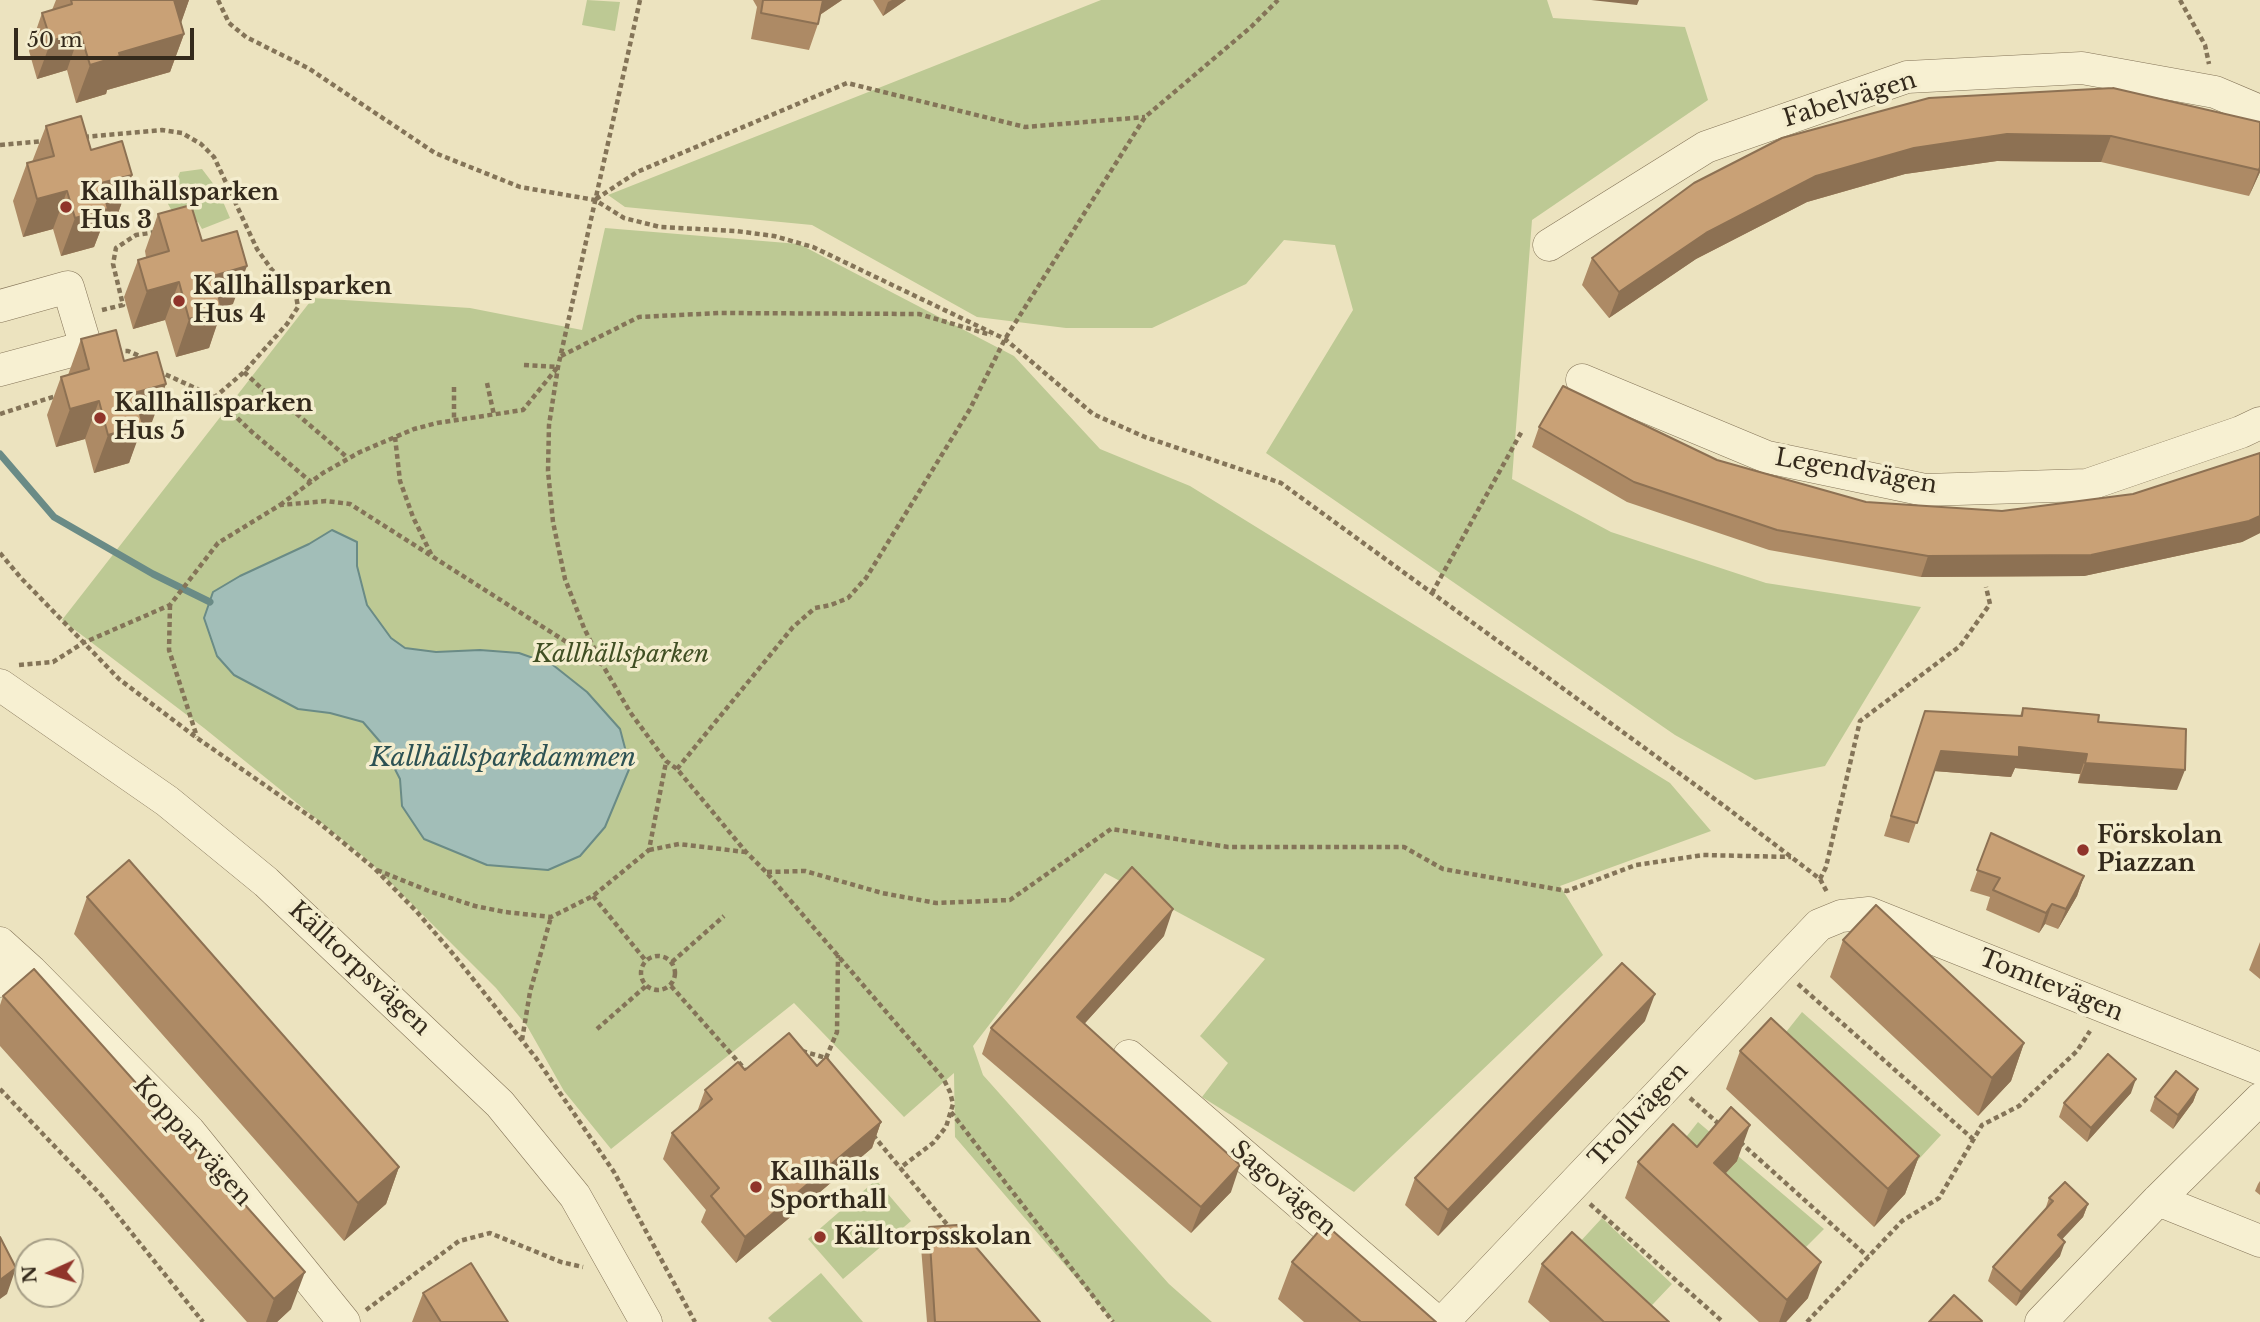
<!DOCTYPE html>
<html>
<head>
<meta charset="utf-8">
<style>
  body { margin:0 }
  #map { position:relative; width:2260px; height:1322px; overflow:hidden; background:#ece3bf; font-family:"Libre Baskerville",serif }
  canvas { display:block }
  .north { position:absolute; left:14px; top:1238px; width:70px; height:70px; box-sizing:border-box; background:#f4edce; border:2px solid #a79f87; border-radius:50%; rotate:266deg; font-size:19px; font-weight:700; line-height:28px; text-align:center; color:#342a1c }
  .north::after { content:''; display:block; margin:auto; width:24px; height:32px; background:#90342a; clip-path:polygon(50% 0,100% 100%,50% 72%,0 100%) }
  .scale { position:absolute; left:14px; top:28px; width:180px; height:32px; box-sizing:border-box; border:4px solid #342a1c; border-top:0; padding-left:9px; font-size:21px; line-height:24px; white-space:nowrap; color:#342a1c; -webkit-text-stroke:5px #f4edce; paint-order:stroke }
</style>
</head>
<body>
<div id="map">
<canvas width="2260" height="1322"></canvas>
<div class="north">N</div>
<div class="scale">50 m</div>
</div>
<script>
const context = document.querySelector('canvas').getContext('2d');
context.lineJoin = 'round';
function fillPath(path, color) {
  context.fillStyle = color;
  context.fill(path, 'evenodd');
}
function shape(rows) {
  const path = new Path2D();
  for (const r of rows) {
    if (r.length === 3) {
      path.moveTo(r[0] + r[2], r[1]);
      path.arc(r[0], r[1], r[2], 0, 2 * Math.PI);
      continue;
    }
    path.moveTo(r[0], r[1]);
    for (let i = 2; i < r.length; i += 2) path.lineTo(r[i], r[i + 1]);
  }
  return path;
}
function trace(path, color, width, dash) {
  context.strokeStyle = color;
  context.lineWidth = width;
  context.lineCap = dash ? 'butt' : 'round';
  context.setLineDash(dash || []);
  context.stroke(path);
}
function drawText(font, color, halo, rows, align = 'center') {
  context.font = font + ' "Libre Baskerville",serif';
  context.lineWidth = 7;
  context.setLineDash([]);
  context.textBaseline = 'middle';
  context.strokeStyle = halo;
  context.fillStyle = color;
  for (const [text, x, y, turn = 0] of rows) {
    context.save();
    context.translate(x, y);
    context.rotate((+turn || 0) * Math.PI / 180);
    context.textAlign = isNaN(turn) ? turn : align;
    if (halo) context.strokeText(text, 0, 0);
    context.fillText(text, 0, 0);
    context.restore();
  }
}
fillPath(shape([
  [587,0,620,2,615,31,582,25],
  [1101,0,1547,0,1553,18,1685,27,1708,100,1532,220,1512,479,1611,532,1766,583,1921,607,1825,766,1755,780,1675,735,1266,453,1353,310,1335,245,1284,240,1246,284,1152,328,1066,328,977,317,812,225,625,207,608,195],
  [202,169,218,190,230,218,202,229,198,222,181,227,168,204,180,172],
  [605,228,799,244,1014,356,1100,449,1190,486,1670,783,1711,831,1560,886,1603,955,1354,1192,1202,1097,1228,1063,1200,1036,1265,959,1105,873,973,1046,983,1075,1169,1284,1212,1322,1114,1322,955,1137,954,1073,904,1117,794,1003,611,1149,564,1091,527,1026,496,988,370,862,204,728,62,620,313,298,470,308,582,330],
  [1802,1012,1941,1135,1908,1171,1771,1051],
  [1698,1122,1824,1229,1804,1249,1667,1161],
  [876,1180,911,1221,843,1279,808,1239],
  [1602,1218,1672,1284,1636,1322,1566,1257],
  [821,1273,863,1322,772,1322,768,1318]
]), '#bdc994');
const water = shape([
  [332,530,357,542,357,566,367,605,391,638,405,648,436,652,480,650,519,653,553,665,587,692,620,729,630,767,605,827,580,856,548,870,487,865,424,839,402,806,400,779,382,744,363,722,330,713,298,709,234,675,217,656,204,618,213,592,240,576,309,544,332,530]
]);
fillPath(water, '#a2beb8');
trace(water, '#6a8b86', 2);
trace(shape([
  [0,454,54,517,153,574,210,602]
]), '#6a8b86', 7);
const minor = shape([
  [1549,245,1706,147,1907,77,2082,68,2215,92,2260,111],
  [0,306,68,287,86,347,0,370],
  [1582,380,1767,457,1925,490,2087,485,2241,432,2260,423],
  [0,685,167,801,266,882,500,1104,575,1196,646,1322],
  [0,943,31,971,189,1131,344,1322],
  [0,981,31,971],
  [1129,1056,1437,1322],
  [2158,1200,2260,1241],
  [1443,1322,1819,925,1841,916,1869,913,2260,1069],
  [2041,1322,2158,1200,2260,1099]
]);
trace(minor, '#847458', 33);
trace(shape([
  [218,0,229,23,246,37,308,68,435,153,520,187,595,200,624,218,660,227,736,231,774,236,813,247,1005,339,1093,414,1145,437,1281,483,1727,808,1820,879,1828,894],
  [640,0,558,367,549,425,548,471,553,522,565,579,584,628,602,664,630,712,666,761,677,769,746,852,766,872,943,1078,950,1092,953,1104,946,1127,933,1143,900,1168],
  [2180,0,2205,45,2209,64],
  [84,137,162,130,182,133,201,144,214,157,257,249,272,270,295,290,298,307,287,324,244,372,215,397],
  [0,145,44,141],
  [596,199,637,172,847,83,1025,127,1145,117],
  [189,211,199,200,227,186],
  [102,310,123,305,113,264,116,248,136,235,155,232],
  [117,351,128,351,144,358],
  [561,356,639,317,719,313,919,314,991,335],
  [524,365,557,367],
  [158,371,215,397,252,432,311,482],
  [244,372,275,401,284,403,348,458],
  [487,383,494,415],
  [454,387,454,421],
  [0,414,59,395],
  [395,437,400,481,413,517,432,556],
  [280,505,323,473,360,452,414,429,437,423,523,410,557,368],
  [0,553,21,578,119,679,197,738,318,822,374,868,417,912,454,955,536,1058,614,1172,695,1322],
  [1432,593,1522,431],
  [170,605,169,650,197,737],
  [19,665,53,662,83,643,170,605,218,543,280,505,326,501,350,504,601,664],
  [677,769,793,627,815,608,831,605,848,598,866,578,970,409,1005,339,1145,117,1251,27,1278,0],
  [649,850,679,844,745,852],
  [377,870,429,891,475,906,505,912,551,917,593,896,649,850,666,762],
  [767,872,805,871,882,893,936,903,1010,900,1111,829,1228,847,1404,847,1443,869,1567,891,1636,865,1703,855,1791,857],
  [1820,879,1826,867,1860,721,1960,646,1990,604,1986,587],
  [593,896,646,961],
  [658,973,17],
  [672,962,724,916],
  [1798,984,1974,1140],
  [671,986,749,1074],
  [597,1029,646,986],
  [522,1040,530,992,551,917],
  [802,1051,826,1058,828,1062],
  [826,1058,837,1032,838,955],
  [0,1089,102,1196,203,1322],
  [1690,1098,1720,1125],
  [951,1112,1113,1322],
  [873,1135,950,1228],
  [1740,1142,1868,1257],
  [1590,1204,1723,1322],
  [366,1310,459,1241,490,1233,561,1262,583,1267],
  [1807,1322,1902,1221,1939,1198,1982,1125,2019,1106,2077,1051,2090,1031]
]), '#847458', 4.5, [5, 3.5]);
trace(minor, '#f7f0d2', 32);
fillPath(shape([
  [56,0,189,0,181,22,184,34,170,72,107,90,106,94,76,103,67,70,37,79,29,51,42,13,52,10],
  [753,0,842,0,820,15,818,24,809,50,751,39,757,7],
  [873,0,906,0,883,16],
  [2260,122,2260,172,2249,196,2101,162,1997,161,1905,174,1807,202,1696,259,1609,318,1582,285,1592,258,1782,138],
  [46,126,91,150,132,175,118,213,106,216,94,247,61,256,53,229,23,237,13,201,27,163,32,162],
  [158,214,233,304,222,307,209,348,176,357,165,320,133,329,124,297,138,260,146,257,145,251],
  [81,339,124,361,152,422,142,424,129,463,94,473,85,439,56,447,47,415,61,377,68,375],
  [1539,427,1717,460,1866,502,2002,511,2133,494,2260,453,2260,533,2242,542,2084,576,1921,577,1769,550,1627,502,1532,447],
  [2023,708,2098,722,2177,790,2078,783,2080,774,2015,768,2011,777,1934,771,1909,843,1884,836,1925,711,2020,716],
  [1991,833,2084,876,2077,896,2058,929,2045,924,2039,933,1986,910,1990,897,1970,891],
  [87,897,399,1167,386,1204,344,1241,74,934],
  [1164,936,1084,1024,1231,1192,1191,1233,982,1054,991,1028],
  [1843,940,2024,1043,2011,1081,1978,1116,1830,977],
  [2260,942,2260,979,2249,970],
  [3,996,291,1309,277,1322,247,1322,0,1046,0,1005],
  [1645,1021,1438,1236,1405,1205,1415,1178],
  [1740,1051,1919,1156,1905,1194,1874,1227,1726,1089],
  [817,1066,881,1122,872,1148,736,1263,701,1222,706,1210,663,1159,672,1133,697,1112,705,1090,745,1070],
  [2198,1089,2193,1102,2173,1129,2150,1111,2155,1097],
  [2131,1093,2087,1142,2059,1117,2064,1103],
  [1697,1147,1737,1161,1726,1173,1808,1298,1786,1322,1759,1322,1625,1198,1638,1162],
  [2260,1181,2260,1195,2255,1191,2258,1184],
  [2049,1198,2088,1204,2083,1217,2062,1239,2060,1256,2016,1306,1988,1281,1993,1267,2045,1210],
  [929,1227,1040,1322,927,1322,921,1247],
  [1292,1262,1436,1322,1304,1322,1278,1299],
  [1542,1264,1669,1322,1550,1322,1528,1302],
  [423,1293,508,1322,412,1322]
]), '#ad8a65');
fillPath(shape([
  [169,0,189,0,181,23],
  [822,0,842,0,815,18],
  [892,0,906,0,883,16,888,2],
  [1591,0,1639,0,1637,5],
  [80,32,67,70,37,79,51,41],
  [184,34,170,72,107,90,106,94,76,103,90,65,119,53],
  [2007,134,2111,136,2101,162,1997,161,1905,174,1807,202,1696,259,1609,318,1619,292,1706,233,1816,176,1914,148],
  [2260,167,2260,172,2249,196],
  [132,175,118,213,106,216,94,247,61,256,75,218,101,183],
  [67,191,53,229,23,237,37,199],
  [247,266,233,304,199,314,213,276],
  [179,282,165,320,133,329,147,291],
  [222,310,209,348,176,357,189,319],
  [166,384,152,422,120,431,134,393],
  [99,401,85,439,56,447,70,409],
  [143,425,129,463,94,473,108,435],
  [2260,516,2260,533,2242,542,2084,576,1921,577,1928,556],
  [2019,747,2087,754,2080,774,2015,768,2011,777,1934,771,1941,751],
  [2085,763,2185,770,2177,790,2078,783],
  [2084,876,2077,896,2058,929,2066,909],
  [2052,904,2045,924,2039,933,2046,913],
  [1173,909,1164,936,1067,1043,1077,1017],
  [1655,994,1645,1021,1438,1236,1448,1210],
  [2024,1043,2011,1081,1978,1116,1992,1078],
  [2136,1079,2131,1093,2087,1142,2091,1128],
  [2198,1089,2193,1102,2173,1129,2178,1115],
  [881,1122,872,1148,736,1263,745,1237],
  [1750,1125,1737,1161,1701,1199,1714,1163],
  [1919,1156,1905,1194,1874,1227,1888,1189],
  [1240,1165,1231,1192,1191,1233,1201,1207],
  [399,1167,386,1204,344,1241,358,1203],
  [2088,1204,2083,1217,2053,1249,2058,1235],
  [2065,1242,2060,1256,2016,1306,2021,1292],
  [1821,1262,1808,1298,1786,1322,1779,1322,1787,1300],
  [16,1268,7,1294,0,1299,0,1280],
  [305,1272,291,1309,277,1322,266,1322,274,1299]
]), '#8d7153');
const building = shape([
  [71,0,174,0,184,34,119,53,120,56,90,65,80,32,51,41,42,13,72,4,71,0],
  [763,0,823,0,818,24,761,13,763,0],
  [2113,88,2260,122,2260,167,2259,170,2111,136,2007,134,1914,148,1816,176,1706,233,1619,292,1592,258,1694,183,1782,138,1929,98,2113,88],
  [81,116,91,150,122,141,132,175,101,183,108,209,75,218,67,191,37,199,27,163,54,156,46,126,81,116],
  [191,205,202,241,237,231,247,266,213,276,222,310,189,319,179,282,147,291,138,260,169,251,158,214,191,205],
  [116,330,124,361,157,352,166,384,134,393,143,425,108,435,99,401,70,409,61,377,89,369,81,339,116,330],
  [1563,386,1717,460,1866,502,2002,511,2133,494,2260,453,2260,516,2249,521,2091,555,1928,556,1777,530,1634,482,1539,427,1563,386],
  [2023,708,2099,715,2098,722,2186,729,2185,770,2085,763,2087,754,2019,747,2019,757,1941,751,1917,823,1891,816,1925,711,2022,716,2023,708],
  [1991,833,2084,876,2066,909,2052,904,2046,913,1993,890,2000,878,1977,870,1991,833],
  [129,860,399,1167,358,1203,87,897,129,860],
  [1132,867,1173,909,1077,1017,1240,1165,1201,1207,991,1028,1132,867],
  [1876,905,2024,1043,1992,1078,1843,940,1876,905],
  [1622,963,1655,994,1448,1210,1415,1178,1622,963],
  [34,969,305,1272,274,1299,3,996,34,969],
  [1771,1018,1919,1156,1888,1189,1740,1051,1771,1018],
  [789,1033,817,1066,826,1057,881,1122,745,1237,711,1196,719,1188,672,1133,712,1099,705,1090,738,1062,745,1070,789,1033],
  [2108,1054,2136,1079,2091,1128,2064,1103,2108,1054],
  [2176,1071,2198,1089,2178,1115,2155,1097,2176,1071],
  [1731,1107,1750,1125,1714,1163,1821,1262,1787,1300,1638,1162,1673,1124,1697,1147,1731,1107],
  [2065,1182,2088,1204,2058,1235,2065,1242,2021,1292,1993,1267,2053,1201,2049,1198,2065,1182],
  [1325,1224,1436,1322,1361,1322,1292,1262,1325,1224],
  [957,1225,1040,1322,935,1322,929,1227,957,1225],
  [1572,1232,1669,1322,1604,1322,1542,1264,1572,1232],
  [0,1237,16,1268,0,1280,0,1237],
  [471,1263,508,1322,441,1322,423,1293,471,1263],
  [1954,1295,1982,1321,1981,1322,1929,1322,1954,1295]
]);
fillPath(building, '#c9a176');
trace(building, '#8d7153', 2);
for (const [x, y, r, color] of [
  [66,207,7,"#90342a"],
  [179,301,7,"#90342a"],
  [100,418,7,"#90342a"],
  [2083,850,7,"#90342a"],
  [756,1187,7,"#90342a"],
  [820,1237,7,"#90342a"]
]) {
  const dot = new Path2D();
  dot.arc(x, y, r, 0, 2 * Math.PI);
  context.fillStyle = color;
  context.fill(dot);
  trace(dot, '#f4edce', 2.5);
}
drawText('24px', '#342a1c', '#f4edce', [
  ["Fabelvägen",1850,100,-17],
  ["Legendvägen",1856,472,10],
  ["Källtorpsvägen",359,969,43],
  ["Tomtevägen",2051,986,22],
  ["Trollvägen",1639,1115,-47],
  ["Kopparvägen",192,1142,48],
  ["Sagovägen",1283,1189,41]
]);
drawText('bold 24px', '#342a1c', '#f4edce', [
  ["Kallhällsparken",80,193],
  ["Hus 3",80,221],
  ["Kallhällsparken",193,287],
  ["Hus 4",193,315],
  ["Kallhällsparken",114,404],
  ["Hus 5",114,432],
  ["Förskolan",2097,836],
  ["Piazzan",2097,864],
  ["Kallhälls",770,1173],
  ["Sporthall",770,1201],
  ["Källtorpsskolan",834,1237]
], 'left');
drawText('italic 24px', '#404f23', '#f4edce', [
  ["Kallhällsparken",621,655]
]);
drawText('italic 26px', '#2c5153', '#f4edce', [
  ["Kallhällsparkdammen",503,759]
]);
</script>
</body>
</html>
